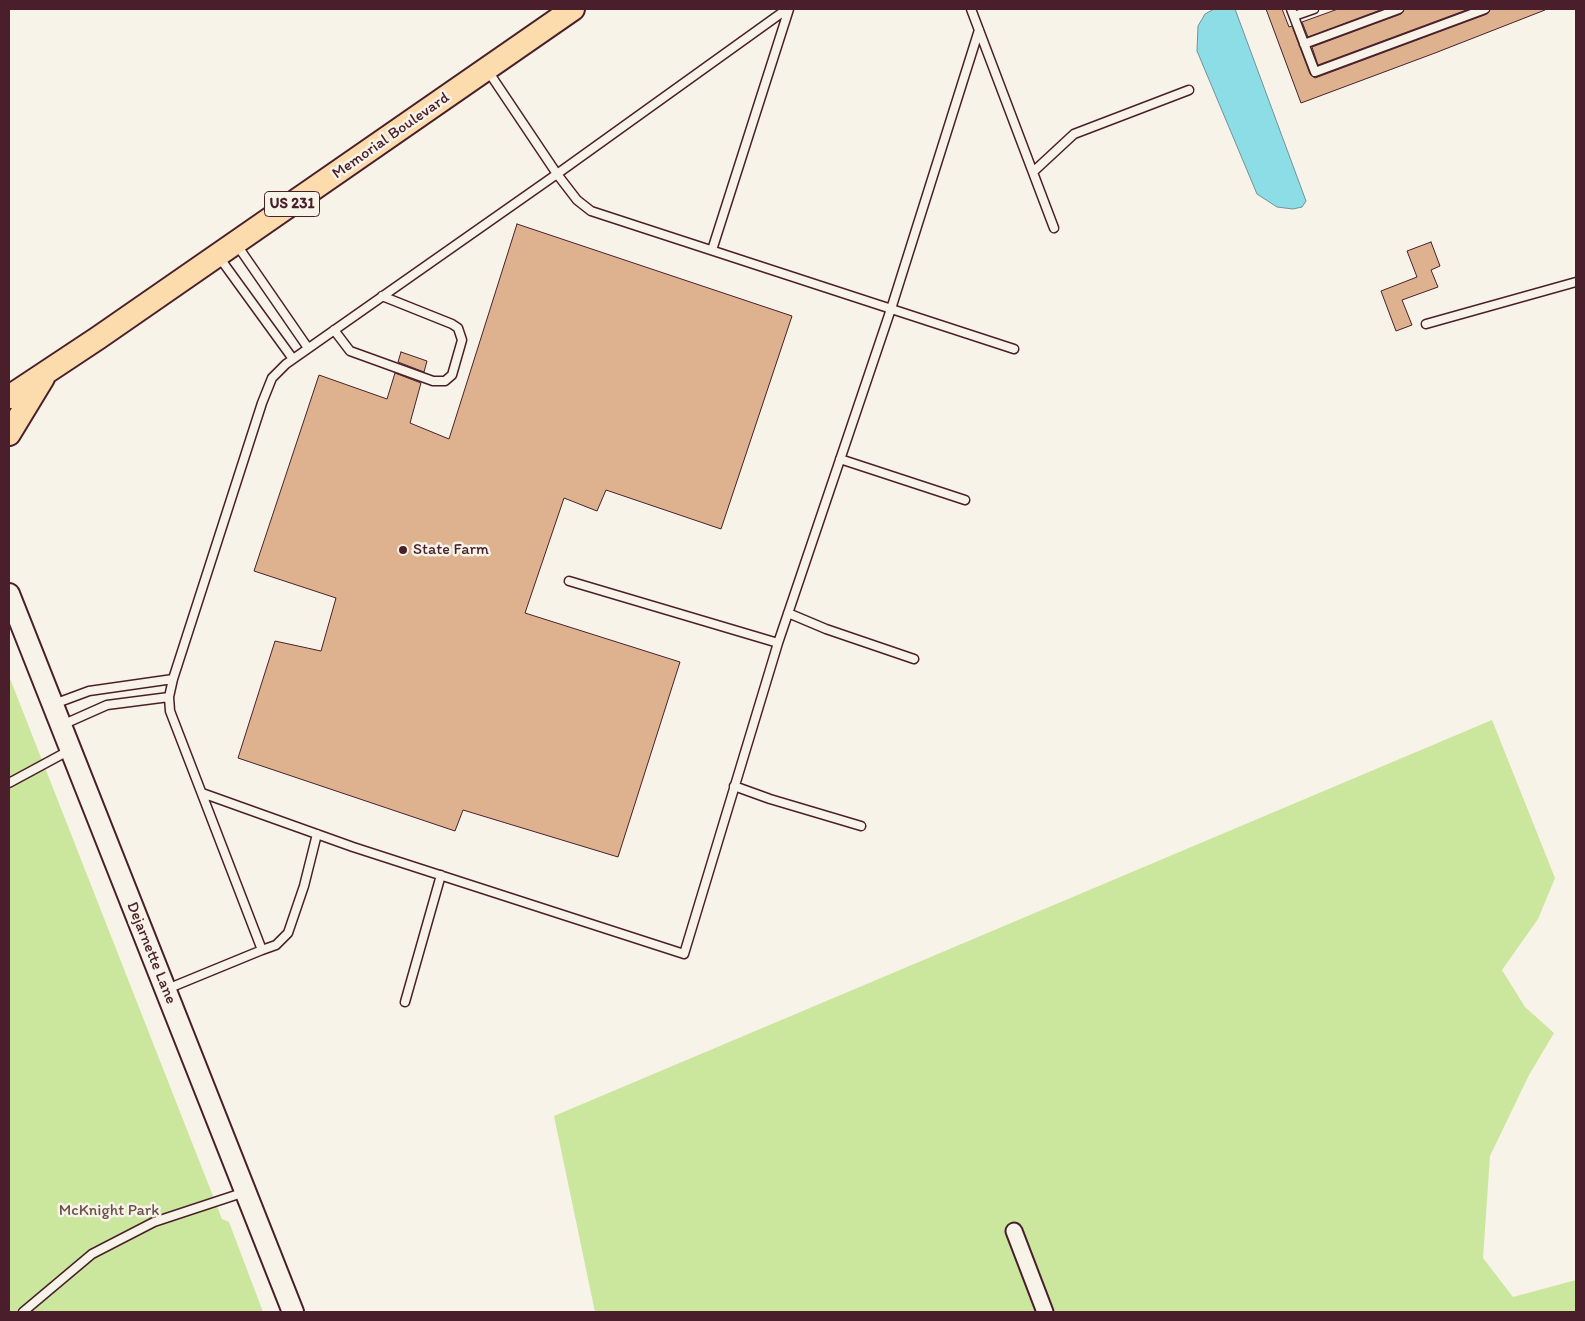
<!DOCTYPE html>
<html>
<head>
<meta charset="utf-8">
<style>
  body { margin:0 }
  #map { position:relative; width:1585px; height:1321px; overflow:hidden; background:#f7f3e8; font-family:Itim,sans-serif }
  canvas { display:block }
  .frame { position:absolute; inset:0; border:10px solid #4a1f2b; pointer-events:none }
</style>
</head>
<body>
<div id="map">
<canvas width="1585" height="1321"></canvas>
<div class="frame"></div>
</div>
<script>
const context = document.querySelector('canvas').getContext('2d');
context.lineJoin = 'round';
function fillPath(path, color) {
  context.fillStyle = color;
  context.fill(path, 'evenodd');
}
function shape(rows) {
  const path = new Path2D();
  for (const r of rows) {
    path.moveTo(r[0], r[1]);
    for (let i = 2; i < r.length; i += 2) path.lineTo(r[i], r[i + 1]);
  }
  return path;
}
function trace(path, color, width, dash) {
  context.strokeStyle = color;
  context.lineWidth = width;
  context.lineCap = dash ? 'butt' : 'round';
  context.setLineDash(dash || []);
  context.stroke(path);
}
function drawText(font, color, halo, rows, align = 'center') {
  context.font = font + ' Itim,sans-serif';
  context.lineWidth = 5;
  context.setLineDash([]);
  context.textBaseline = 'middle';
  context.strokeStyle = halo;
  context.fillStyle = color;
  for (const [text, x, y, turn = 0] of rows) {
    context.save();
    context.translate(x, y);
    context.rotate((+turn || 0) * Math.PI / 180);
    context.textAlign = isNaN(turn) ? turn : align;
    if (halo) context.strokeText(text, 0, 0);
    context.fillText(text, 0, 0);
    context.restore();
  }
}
fillPath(shape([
  [9,676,222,1219,229,1222,263,1312,9,1312],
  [1492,720,1555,878,1538,919,1502,970,1525,1007,1554,1033,1529,1075,1490,1156,1483,1258,1513,1297,1576,1280,1576,1312,595,1312,554,1116]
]), '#cbe69d');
const water = shape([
  [1214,9,1235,9,1306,201,1302,207,1293,209,1277,207,1257,194,1197,51,1198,26,1205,14,1214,9]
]);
fillPath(water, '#8cdde6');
trace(water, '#72919b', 1);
const building = shape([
  [1266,9,1282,9,1289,27,1292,26,1310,74,1315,78,1487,14,1490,9,1545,9,1545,10,1435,53,1301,103,1266,9],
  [1338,9,1383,9,1308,37,1302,22,1338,9],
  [1404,9,1469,9,1318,65,1312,47,1401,14,1404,9],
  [517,224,792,316,721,529,606,490,597,511,564,498,525,613,680,662,618,857,463,810,455,831,238,758,275,641,321,651,336,598,254,571,319,375,387,399,395,373,421,383,410,423,449,439,517,224],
  [1431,242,1440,266,1431,270,1438,287,1402,300,1412,325,1396,331,1381,291,1417,277,1407,251,1431,242],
  [401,352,427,361,424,372,398,362,401,352]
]);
fillPath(building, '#deb28e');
trace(building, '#4a1f2b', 1);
const lane = shape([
  [971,9,1054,228],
  [1291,9,1315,72,1485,9],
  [1294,16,1314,9],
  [1304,44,1399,9],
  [488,71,557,174,577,200,591,211,1014,349],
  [1033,172,1074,134,1189,90],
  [237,245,308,348],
  [712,250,789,9],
  [219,257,293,359],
  [1426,324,1576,282],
  [334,330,350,351,433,381,445,381,452,375,462,340,458,328,452,324,382,296],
  [840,459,965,500],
  [569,581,778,643],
  [788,613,826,629,914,659],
  [54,704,89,691,173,679],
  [62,725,107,705,169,697],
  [9,783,70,750],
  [734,786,770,799,861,826],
  [202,793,353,847,684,954,778,643,891,309,979,30],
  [262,950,170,711,169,697,173,679,262,403,272,378,286,364,557,174,787,9],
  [167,989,262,950,276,945,288,933,304,886,317,834],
  [405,1002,441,875],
  [23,1312,92,1254,154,1222,245,1192]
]);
const street = shape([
  [1014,1231,1045,1312]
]);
const secondary = shape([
  [9,594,293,1312]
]);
const primary = shape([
  [9,397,98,338,573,9],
  [9,434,43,378]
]);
trace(lane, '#4a1f2b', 11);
trace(street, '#4a1f2b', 19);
trace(secondary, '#4a1f2b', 24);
trace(primary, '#4a1f2b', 26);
trace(lane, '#f7f3e8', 8);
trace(street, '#f7f3e8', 15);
trace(secondary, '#f7f3e8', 20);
trace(primary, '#fcdcac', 22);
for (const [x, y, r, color] of [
  [403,550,5,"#4a1f2b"]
]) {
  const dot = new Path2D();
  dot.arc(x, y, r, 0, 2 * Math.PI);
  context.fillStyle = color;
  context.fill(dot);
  trace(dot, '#f7f3e8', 2);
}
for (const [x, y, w] of [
  [292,204,55]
]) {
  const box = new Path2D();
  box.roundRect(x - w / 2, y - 12.5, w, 25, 4);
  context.fillStyle = '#f7f3e8';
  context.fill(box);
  trace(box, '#4a1f2b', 1);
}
drawText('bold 15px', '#4a1f2b', null, [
  ["US 231",292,204]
]);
drawText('16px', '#4a1f2b', '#f7f3e8', [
  ["Memorial Boulevard",391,136,-35],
  ["Dejarnette Lane",151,953,68]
]);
drawText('16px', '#4a1f2b', '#f7f3e8', [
  ["State Farm",413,550]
], 'left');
drawText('16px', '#6a5148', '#f7f3e8', [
  ["McKnight Park",109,1211]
]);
</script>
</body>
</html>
